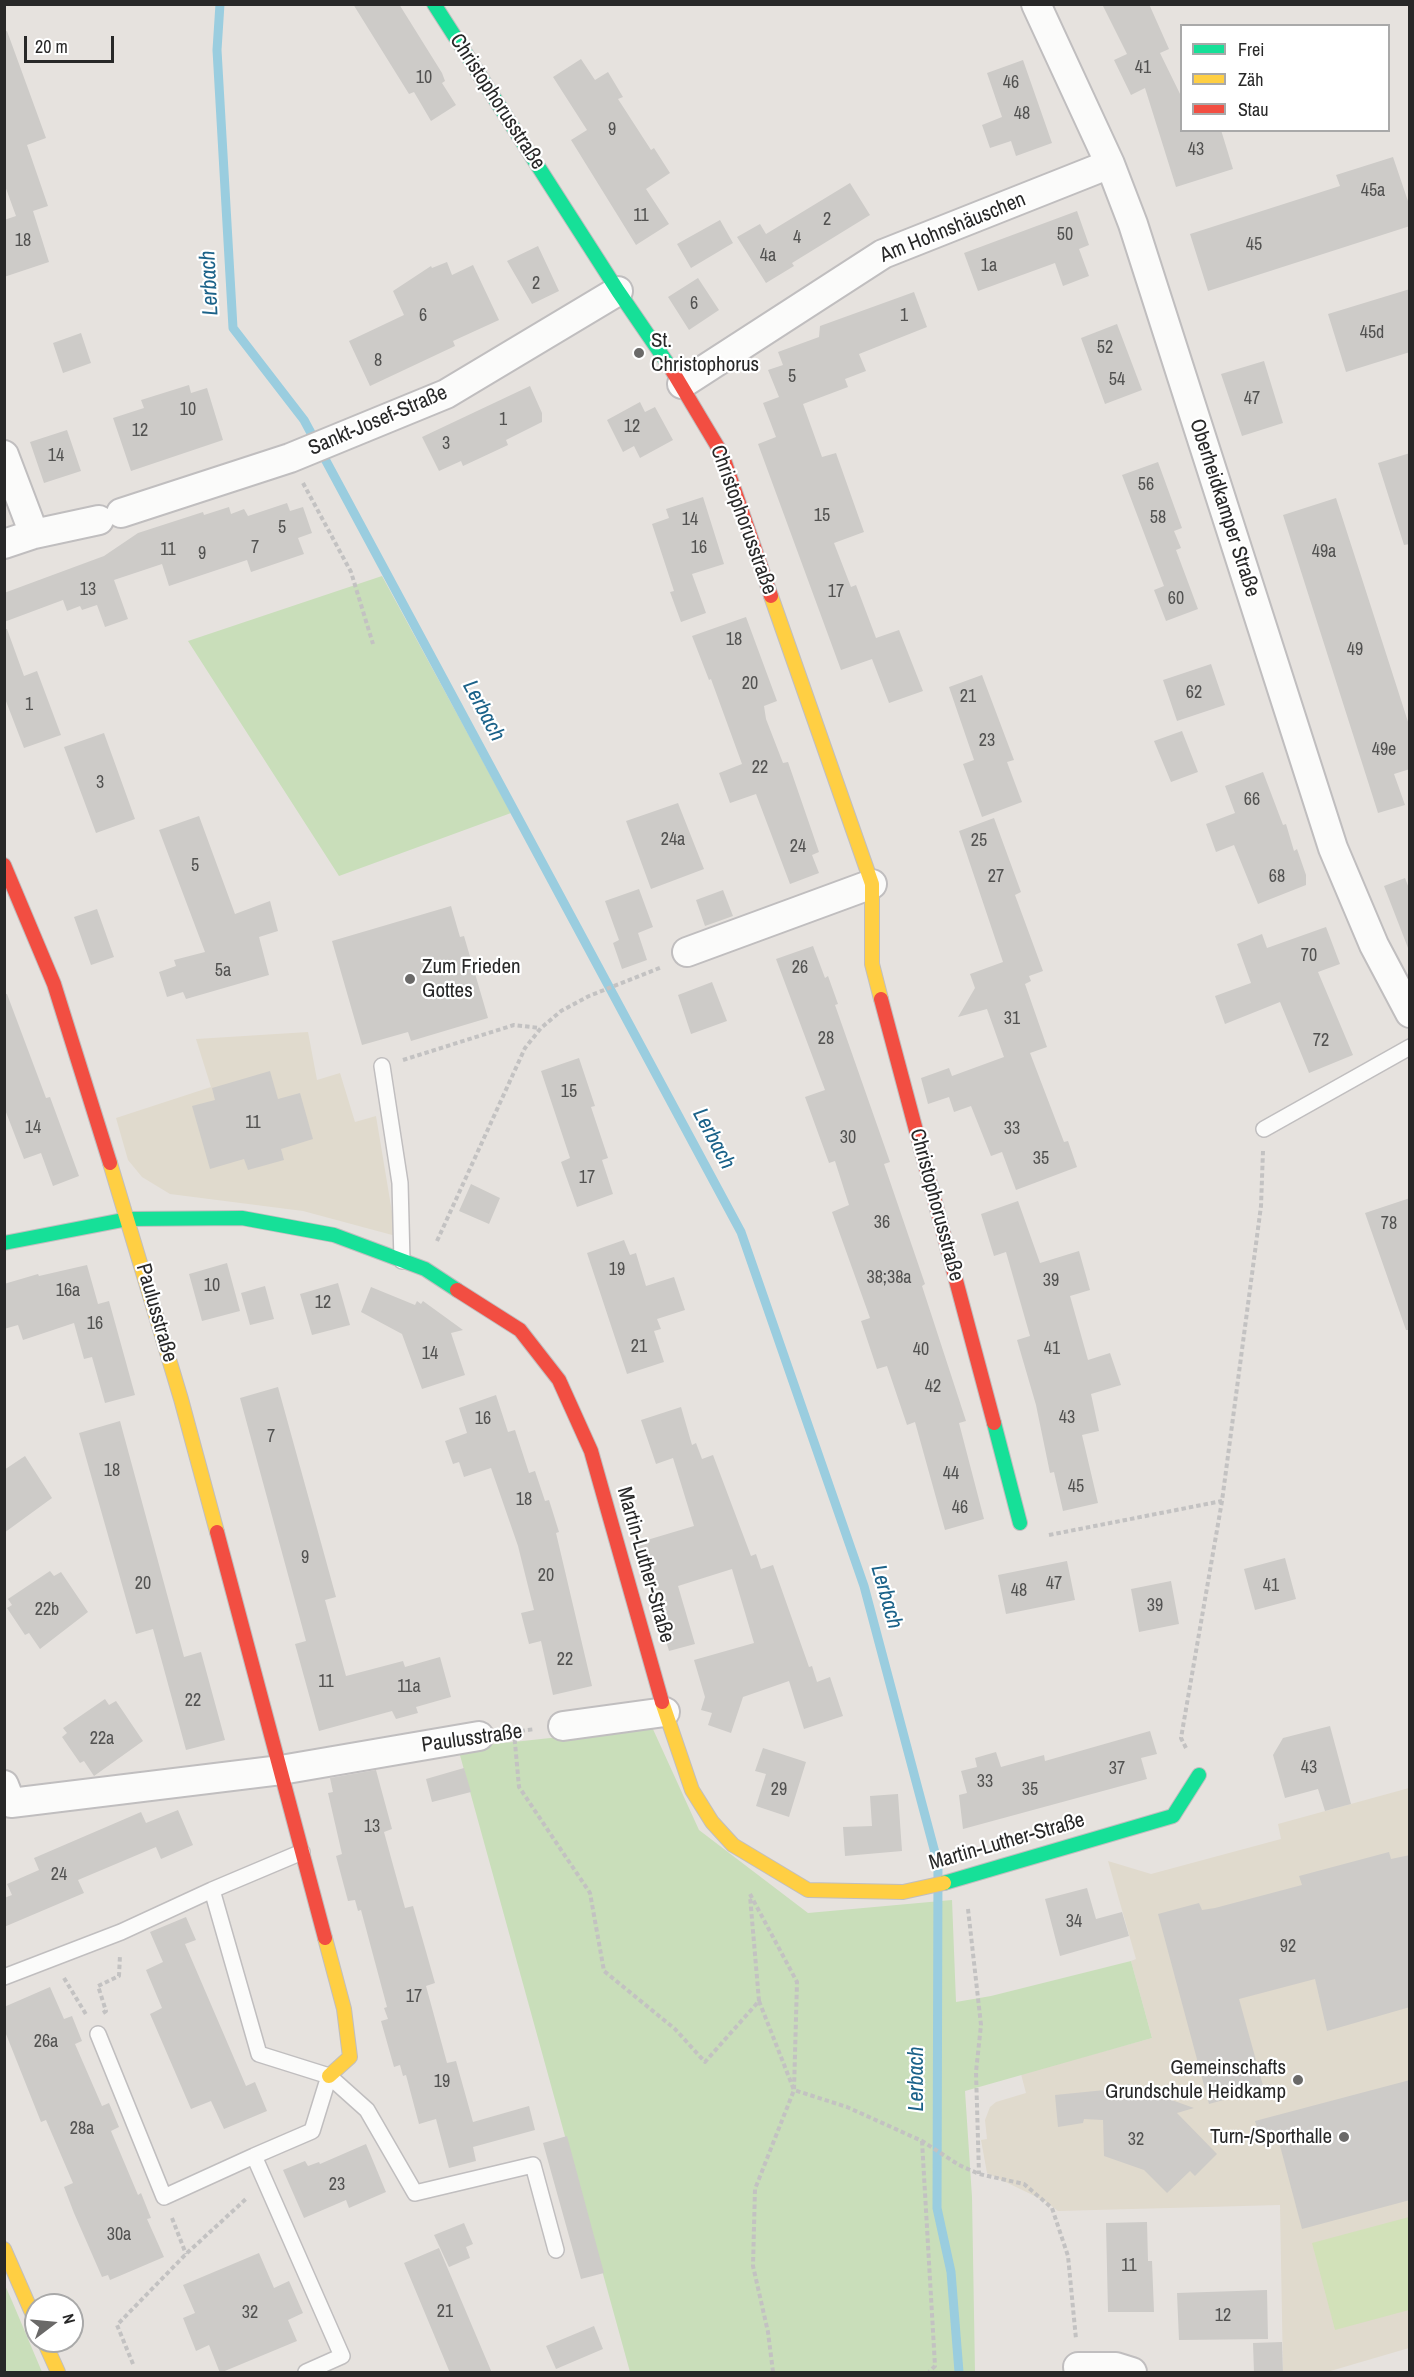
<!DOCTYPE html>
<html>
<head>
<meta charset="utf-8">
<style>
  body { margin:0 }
  #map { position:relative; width:1414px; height:2377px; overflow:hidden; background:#e6e2de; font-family:"Archivo Narrow",sans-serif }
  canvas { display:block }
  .frame { position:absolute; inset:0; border:6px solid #282828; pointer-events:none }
  .legend { position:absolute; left:1180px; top:24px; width:210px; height:108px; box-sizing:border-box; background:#fff; border:2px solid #a9a9a9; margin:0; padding:8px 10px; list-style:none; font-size:18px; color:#282828 }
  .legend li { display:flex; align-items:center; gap:12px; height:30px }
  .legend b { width:30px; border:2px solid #a9a9a9 }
  .north { position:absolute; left:24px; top:2293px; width:60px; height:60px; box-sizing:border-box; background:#fff; border:2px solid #a9a9a9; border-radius:50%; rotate:74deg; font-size:16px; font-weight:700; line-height:24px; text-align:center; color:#282828 }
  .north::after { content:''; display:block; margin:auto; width:21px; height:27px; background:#6a6968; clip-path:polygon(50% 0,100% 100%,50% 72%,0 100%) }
  .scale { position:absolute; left:24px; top:36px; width:90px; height:27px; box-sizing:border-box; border:3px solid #282828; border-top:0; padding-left:8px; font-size:18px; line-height:21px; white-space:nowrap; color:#282828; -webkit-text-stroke:4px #fff; paint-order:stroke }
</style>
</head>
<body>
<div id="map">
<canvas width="1414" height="2377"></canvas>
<div class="frame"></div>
<ul class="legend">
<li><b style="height:8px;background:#16e098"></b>Frei</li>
<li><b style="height:8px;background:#ffcf43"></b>Zäh</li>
<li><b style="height:8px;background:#f24e42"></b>Stau</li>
</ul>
<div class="north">N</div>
<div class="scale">20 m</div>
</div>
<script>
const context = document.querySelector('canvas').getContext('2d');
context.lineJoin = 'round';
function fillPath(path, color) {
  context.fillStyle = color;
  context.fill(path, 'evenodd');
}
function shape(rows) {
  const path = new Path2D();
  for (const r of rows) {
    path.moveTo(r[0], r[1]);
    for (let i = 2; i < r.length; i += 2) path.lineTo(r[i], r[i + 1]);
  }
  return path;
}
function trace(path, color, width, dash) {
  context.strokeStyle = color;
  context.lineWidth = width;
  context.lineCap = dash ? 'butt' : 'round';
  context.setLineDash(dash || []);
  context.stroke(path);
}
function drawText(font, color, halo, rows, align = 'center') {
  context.font = font + ' "Archivo Narrow",sans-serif';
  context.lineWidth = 4.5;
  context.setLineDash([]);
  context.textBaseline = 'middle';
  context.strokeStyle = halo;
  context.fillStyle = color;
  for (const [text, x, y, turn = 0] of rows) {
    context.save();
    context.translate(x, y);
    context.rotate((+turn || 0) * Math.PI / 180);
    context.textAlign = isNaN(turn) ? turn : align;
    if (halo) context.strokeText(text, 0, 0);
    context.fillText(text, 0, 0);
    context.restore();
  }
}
fillPath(shape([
  [308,1032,317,1080,340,1073,355,1122,376,1116,396,1236,303,1211,170,1194,142,1177,128,1160,116,1118,211,1087,196,1039],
  [1409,1788,1409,2348,1327,2372,1283,2372,1280,2205,1058,2211,1045,2201,987,2173,981,2140,987,2139,985,2120,990,2107,996,2102,1026,2093,1021,2074,1152,2038,1131,1961,1136,1959,1108,1861,1151,1874,1281,1839,1278,1824]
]), '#e0dacd');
fillPath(shape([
  [382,576,511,813,339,876,188,641],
  [652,1727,699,1830,808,1913,952,1900,956,2002,991,1996,1131,1961,1152,2038,965,2091,972,2197,975,2372,630,2372,458,1748],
  [4,2283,12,2301,42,2372,5,2372]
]), '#c9deba');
fillPath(shape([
  [1409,2217,1409,2310,1335,2330,1312,2243]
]), '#d2e1b9');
trace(shape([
  [220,4,217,50,233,328,304,420,741,1232,864,1586,938,1864,937,2208,951,2272,959,2372]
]), '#9acddf', 9);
fillPath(shape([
  [353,4,399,4,442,73,445,81,442,83,456,105,431,121,414,92,409,94],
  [1102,4,1149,4,1169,49,1160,53,1182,98,1182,130,1221,130,1233,169,1176,187,1145,88,1131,95,1114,60,1127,54],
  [7,31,46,138,27,145,48,206,33,211,49,262,4,277,4,220,16,216,4,183,4,32],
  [581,59,595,80,608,72,623,97,618,99,651,150,654,148,670,173,646,189,669,224,636,245,571,140,587,130,553,77],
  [1023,60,1052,143,1016,156,1011,141,990,148,982,125,1002,117,987,73],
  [1393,157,1410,207,1410,226,1208,291,1190,234,1340,186,1336,175],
  [850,183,870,215,792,263,794,266,766,283,737,237,760,224,766,234],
  [1077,211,1089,245,1079,249,1089,276,1063,286,1055,263,978,291,964,253],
  [720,220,733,243,691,268,677,244],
  [538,246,559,291,532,304,507,261],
  [447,262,452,275,473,265,499,320,453,341,455,346,370,386,349,341,404,315,393,291,431,266,432,268],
  [698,278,719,310,689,330,668,297],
  [1410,289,1410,352,1346,372,1328,314],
  [914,292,927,327,859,354,866,371,845,379,848,387,803,404,822,457,836,453,864,532,834,543,851,587,856,585,876,638,899,630,923,691,889,703,872,659,841,670,758,444,776,437,763,403,779,397,768,370,783,365,778,352,819,337,820,326],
  [1117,324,1142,390,1105,404,1081,338],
  [81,333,91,363,63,373,53,343],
  [1264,361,1283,423,1242,436,1221,374],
  [189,385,191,393,207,388,223,440,131,471,113,418,144,408,141,400],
  [530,386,542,413,542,422,506,440,508,445,463,466,461,461,439,471,422,437],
  [640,402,645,412,655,407,673,440,640,458,634,446,623,452,607,420],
  [67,430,81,471,44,483,30,442],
  [1410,453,1410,544,1404,545,1378,463],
  [1158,462,1182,528,1174,531,1181,548,1176,550,1198,609,1166,621,1154,590,1164,586,1122,475],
  [703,497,724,564,692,574,706,613,681,622,670,592,674,591,652,524,669,518,666,509],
  [1336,498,1410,728,1410,769,1394,774,1405,805,1378,813,1283,515],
  [287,503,290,511,303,507,312,533,298,538,304,554,251,572,247,560,169,586,162,564,114,580,128,619,105,627,97,605,82,610,80,606,67,611,63,600,4,622,4,593,104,556,138,533,203,512,204,515,229,507,231,514,244,509,248,516],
  [746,617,777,701,764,706,766,719,783,763,788,762,819,852,812,855,819,873,790,884,756,794,730,803,719,773,742,764,711,679,709,680,692,636],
  [4,629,7,629,24,676,37,671,61,735,24,748,4,696],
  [1211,664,1225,705,1177,721,1163,680],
  [982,675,1014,760,1007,762,1022,802,982,817,963,764,974,760,949,687],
  [1182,731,1198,772,1171,782,1154,741],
  [104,733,135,819,96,833,64,747],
  [1263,772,1283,825,1286,824,1294,851,1297,849,1306,875,1306,885,1258,904,1234,845,1216,852,1206,824,1235,813,1225,786],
  [678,803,704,869,651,889,626,821],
  [199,816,235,914,270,901,278,931,259,937,269,975,186,999,183,992,167,997,159,972,176,966,174,960,205,952,159,830],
  [994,818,1021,892,1015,895,1043,971,1029,976,1031,981,1025,984,1047,1047,1030,1053,1064,1142,1068,1141,1077,1167,1016,1190,1002,1152,991,1156,971,1106,954,1112,949,1097,928,1104,921,1078,949,1068,952,1076,1004,1057,987,1009,958,1017,975,988,970,974,1003,962,959,831],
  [1405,878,1410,891,1408,948,1384,886],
  [639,889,653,927,638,933,647,960,622,969,613,943,619,940,605,901],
  [723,890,733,916,705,926,696,900],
  [451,906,460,937,464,936,488,1018,411,1041,408,1032,362,1045,332,941],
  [97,909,114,957,91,965,74,917],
  [1326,927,1340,964,1318,972,1353,1055,1309,1073,1280,1002,1225,1024,1215,996,1251,983,1237,944,1262,934,1267,948],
  [813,946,825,978,828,976,838,1004,835,1005,890,1162,884,1164,925,1284,922,1286,966,1421,959,1423,984,1519,945,1530,915,1422,907,1425,887,1366,877,1369,861,1321,870,1318,832,1212,849,1205,835,1161,829,1163,805,1097,825,1090,776,959],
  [712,982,727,1021,691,1034,678,995],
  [4,994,7,994,46,1098,50,1097,79,1176,53,1186,41,1153,24,1159,4,1107],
  [579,1058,595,1106,591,1107,608,1158,602,1160,613,1194,577,1207,561,1162,570,1158,541,1071],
  [270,1071,278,1099,300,1093,313,1139,281,1149,284,1160,248,1170,244,1159,210,1169,192,1106,215,1100,212,1088],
  [471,1184,500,1198,489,1224,459,1211],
  [1410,1198,1410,1330,1406,1330,1365,1213],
  [1018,1201,1040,1263,1079,1251,1090,1290,1070,1296,1088,1360,1110,1353,1121,1385,1091,1394,1099,1431,1082,1435,1098,1503,1063,1511,1054,1472,1050,1473,1036,1405,1017,1340,1030,1336,1006,1252,994,1256,981,1214],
  [624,1240,630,1255,636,1253,646,1286,674,1277,685,1310,657,1319,661,1329,654,1331,664,1362,627,1374,587,1253],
  [227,1263,240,1311,202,1321,189,1274],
  [87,1265,98,1304,109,1301,135,1395,105,1403,92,1357,84,1359,74,1323,23,1340,18,1325,4,1329,4,1284,38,1274,39,1276],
  [338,1283,350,1325,312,1335,300,1294],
  [265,1286,274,1319,250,1325,241,1293],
  [371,1287,415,1305,417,1301,421,1304,423,1301,463,1330,451,1333,465,1375,422,1389,402,1334,361,1312],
  [278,1387,336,1597,325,1600,346,1676,403,1661,405,1667,440,1657,451,1697,416,1707,418,1713,396,1719,392,1711,319,1731,295,1644,306,1641,240,1398],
  [496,1395,508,1432,515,1430,529,1473,535,1471,545,1501,549,1500,559,1532,556,1533,592,1686,553,1695,541,1641,529,1644,521,1613,534,1610,518,1546,491,1468,464,1477,459,1462,453,1464,445,1441,467,1433,459,1408],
  [681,1407,692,1445,696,1443,702,1459,713,1455,751,1556,756,1554,761,1569,773,1565,809,1667,812,1666,817,1682,830,1677,843,1716,804,1729,789,1681,743,1697,731,1733,708,1725,712,1713,701,1710,705,1697,694,1660,754,1643,732,1569,678,1586,695,1644,669,1651,637,1543,694,1526,673,1458,656,1464,641,1420],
  [120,1421,184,1657,201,1652,225,1740,186,1750,153,1629,136,1634,79,1433],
  [25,1456,52,1498,4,1533,4,1470],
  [1285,1558,1296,1599,1255,1610,1244,1569],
  [1067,1561,1075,1600,1006,1614,998,1575],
  [50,1571,54,1576,61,1572,88,1612,40,1649,29,1633,25,1635,7,1608,12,1605,8,1599],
  [1171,1581,1179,1624,1139,1632,1131,1589],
  [105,1699,109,1705,116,1701,143,1741,94,1776,84,1761,80,1763,62,1737,67,1733,63,1728],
  [1330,1726,1351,1804,1325,1811,1318,1789,1285,1798,1273,1755,1283,1738],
  [1150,1731,1157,1754,1141,1758,1147,1779,963,1829,959,1795,967,1793,961,1771,977,1767,975,1758,996,1752,1001,1767,1044,1755,1045,1761],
  [763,1748,806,1762,789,1817,756,1806,766,1774,755,1771],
  [464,1768,471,1792,432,1802,426,1779],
  [376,1770,392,1829,384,1832,393,1865,405,1908,413,1906,435,1983,426,1986,447,2063,456,2061,473,2122,529,2106,535,2130,473,2147,476,2161,449,2168,436,2119,419,2124,406,2075,403,2076,400,2065,394,2067,381,2021,388,2019,384,2008,387,2007,361,1910,358,1911,355,1900,348,1901,336,1856,342,1854,328,1793,333,1792,330,1778],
  [898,1794,902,1851,845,1856,843,1827,872,1826,870,1796],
  [178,1810,193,1845,161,1859,156,1847,78,1880,84,1893,4,1927,4,1898,12,1895,7,1884,39,1870,34,1858,141,1812,146,1823],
  [1389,1852,1391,1859,1410,1855,1410,2007,1327,2031,1315,1979,1239,1999,1264,2089,1209,2104,1158,1914,1199,1903,1202,1910,1215,1908,1302,1885,1299,1876],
  [1087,1888,1096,1919,1122,1912,1129,1936,1060,1956,1045,1899],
  [186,1917,196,1940,185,1944,246,2086,255,2082,267,2111,224,2129,211,2101,191,2109,150,2014,162,2008,146,1970,163,1962,150,1932],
  [50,1987,64,2019,72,2016,82,2041,75,2044,102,2106,109,2103,119,2127,111,2131,138,2195,141,2193,151,2218,147,2219,164,2257,110,2280,108,2275,102,2277,74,2213,64,2187,73,2183,46,2120,41,2122,4,2029,4,2007],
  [1410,2080,1410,2200,1302,2229,1279,2142,1263,2146,1255,2121],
  [1127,2084,1194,2108,1177,2113,1217,2154,1195,2176,1190,2171,1167,2193,1144,2170,1104,2156,1103,2120,1084,2119,1083,2123,1058,2127,1055,2095,1125,2088],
  [567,2136,604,2273,581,2279,543,2143],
  [366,2144,386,2192,349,2208,346,2200,304,2218,283,2170,305,2161,308,2166,319,2162,320,2164],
  [1147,2222,1148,2261,1152,2261,1154,2312,1108,2312,1106,2223],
  [464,2223,473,2244,466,2247,470,2258,449,2267,434,2235],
  [439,2248,492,2373,450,2373,404,2263],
  [259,2253,274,2288,289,2281,303,2313,288,2320,297,2341,220,2373,209,2345,196,2351,183,2318,195,2313,183,2285],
  [1267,2290,1268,2339,1179,2340,1177,2293],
  [594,2326,603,2349,556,2369,546,2346],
  [1282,2342,1283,2373,1254,2373,1253,2343]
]), '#cdcbc8');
const lane = shape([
  [382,1066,400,1183,402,1261],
  [1264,1129,1410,1047],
  [212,1890,302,1852],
  [4,1977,121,1932,212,1890,259,2054,329,2076,367,2110,415,2193,533,2165,556,2250],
  [98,2034,164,2197,254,2156],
  [306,2372,342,2356,254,2156,312,2131,329,2076]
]);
const street = shape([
  [1036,4,1110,164,1133,224,1333,848,1374,945,1410,1013],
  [682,384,883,254,1110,164],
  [4,455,34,534,4,544],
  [121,513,290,458,446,394,618,291],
  [34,534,99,520],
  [687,952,872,884],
  [563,1726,665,1712],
  [4,1785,11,1803,281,1770,479,1736],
  [1078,2367,1116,2367,1132,2372]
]);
const fast = shape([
  [434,4,618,291,670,367],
  [4,1243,128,1219,242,1218,334,1235,425,1269,457,1290],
  [994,1423,1020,1523],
  [944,1883,1173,1816,1199,1775]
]);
const slow = shape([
  [771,596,872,884,872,964,881,999],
  [110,1163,181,1399,217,1532],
  [662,1702,692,1790,712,1822,733,1845,808,1890,903,1892,944,1883],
  [325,1938,344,2009,350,2057,329,2076],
  [4,2249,36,2322],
  [44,2341,58,2372]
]);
const jam = shape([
  [670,367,722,454,771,596],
  [4,865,54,984,110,1163],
  [881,999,994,1423],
  [457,1290,520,1330,559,1380,591,1451,662,1702],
  [217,1532,325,1938]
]);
trace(lane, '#c0bebf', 18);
trace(street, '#c0bebf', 32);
trace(fast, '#c0bebf', 16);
trace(slow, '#c0bebf', 16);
trace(jam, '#c0bebf', 16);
trace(shape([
  [303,483,351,572,373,644],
  [403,1060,514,1025,540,1028],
  [437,1241,525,1048,541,1028,561,1011,589,996,662,967],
  [1049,1535,1222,1501],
  [513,1732,535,1729],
  [514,1732,519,1787,590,1893,604,1971,675,2029,705,2062,759,2001,750,1896],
  [1186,1748,1181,1738,1222,1501,1261,1206,1263,1151],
  [750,1894,797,1982,794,2090,847,2107,922,2141,959,2165,979,2174,1024,2184,1052,2208,1068,2256,1076,2339],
  [968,1909,981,2025,976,2072,979,2174],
  [64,1978,87,2016],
  [759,2001,794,2090,755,2189,753,2266,768,2332,773,2372],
  [103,2013,106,2011,98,1986,119,1976,120,1955],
  [922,2141,935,2366,929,2372],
  [172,2218,186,2254],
  [133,2364,117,2325,186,2254,247,2198]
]), '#c3c2c2', 4, [4.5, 3]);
trace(lane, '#fbfbfa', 15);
trace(street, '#fbfbfa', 28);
trace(fast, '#16e098', 14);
trace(slow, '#ffcf43', 14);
trace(jam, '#f24e42', 14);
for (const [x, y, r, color] of [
  [639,353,6,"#6a6968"],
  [410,979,6,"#6a6968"],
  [1298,2080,6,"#6a6968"],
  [1344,2137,6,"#6a6968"]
]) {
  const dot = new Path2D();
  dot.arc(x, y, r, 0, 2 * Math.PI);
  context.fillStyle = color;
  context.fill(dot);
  trace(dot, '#fff', 2);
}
drawText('18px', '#525251', null, [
  ["41",1143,68],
  ["10",424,78],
  ["46",1011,83],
  ["48",1022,114],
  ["9",612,130],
  ["43",1196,150],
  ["45a",1373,191],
  ["11",641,216],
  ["2",827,220],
  ["50",1065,235],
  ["4",797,238],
  ["18",23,241],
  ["45",1254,245],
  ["4a",768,256],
  ["1a",989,266],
  ["2",536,284],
  ["6",694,304],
  ["6",423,316],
  ["1",904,316],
  ["45d",1372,333],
  ["52",1105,348],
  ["8",378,361],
  ["5",792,377],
  ["54",1117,380],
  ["47",1252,399],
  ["10",188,410],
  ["1",503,420],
  ["12",632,427],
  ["12",140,431],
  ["3",446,444],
  ["14",56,456],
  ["56",1146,485],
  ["15",822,516],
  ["58",1158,518],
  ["14",690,520],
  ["5",282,528],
  ["7",255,548],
  ["16",699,548],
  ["11",168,550],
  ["49a",1324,552],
  ["9",202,554],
  ["13",88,590],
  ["17",836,592],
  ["60",1176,599],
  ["18",734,640],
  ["49",1355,650],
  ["20",750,684],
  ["62",1194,693],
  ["21",968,697],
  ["1",29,705],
  ["23",987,741],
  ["49e",1384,750],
  ["22",760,768],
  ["3",100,783],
  ["66",1252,800],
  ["24a",673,840],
  ["25",979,841],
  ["24",798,847],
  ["5",195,866],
  ["27",996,877],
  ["68",1277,877],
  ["70",1309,956],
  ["26",800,968],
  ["5a",223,971],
  ["31",1012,1019],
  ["28",826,1039],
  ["72",1321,1041],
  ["15",569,1092],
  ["11",253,1123],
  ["14",33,1128],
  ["33",1012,1129],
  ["30",848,1138],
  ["35",1041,1159],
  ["17",587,1178],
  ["36",882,1223],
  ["78",1389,1224],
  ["19",617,1270],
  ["38;38a",889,1278],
  ["39",1051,1281],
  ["10",212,1286],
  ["16a",68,1291],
  ["12",323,1303],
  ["16",95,1324],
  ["21",639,1347],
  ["41",1052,1349],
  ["40",921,1350],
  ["14",430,1354],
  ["42",933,1387],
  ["43",1067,1418],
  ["16",483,1419],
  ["7",271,1437],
  ["18",112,1471],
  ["44",951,1474],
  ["45",1076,1487],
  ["18",524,1500],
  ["46",960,1508],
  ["9",305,1558],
  ["20",546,1576],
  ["20",143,1584],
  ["47",1054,1584],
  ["41",1271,1586],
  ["48",1019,1591],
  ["39",1155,1606],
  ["22b",47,1610],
  ["22",565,1660],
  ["11",326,1682],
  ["11a",409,1687],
  ["22",193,1701],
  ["22a",102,1739],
  ["43",1309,1768],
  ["37",1117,1769],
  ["33",985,1782],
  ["29",779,1790],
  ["35",1030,1790],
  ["13",372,1827],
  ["24",59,1875],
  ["34",1074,1922],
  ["92",1288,1947],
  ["17",414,1997],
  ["26a",46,2042],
  ["19",442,2082],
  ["28a",82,2129],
  ["32",1136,2140],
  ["23",337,2185],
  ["30a",119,2235],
  ["11",1129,2266],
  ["21",445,2312],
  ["32",250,2313],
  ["12",1223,2316]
]);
drawText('21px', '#282828', '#fff', [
  ["Christophorusstraße",497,102,57],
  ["Am Hohnshäuschen",953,228,-22],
  ["Sankt-Josef-Straße",378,421,-23],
  ["Oberheidkamper Straße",1224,508,72],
  ["Christophorusstraße",743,520,70],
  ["Christophorusstraße",936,1205,75],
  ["Paulusstraße",156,1313,74],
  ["Martin-Luther-Straße",645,1565,74],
  ["Paulusstraße",472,1739,-8],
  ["Martin-Luther-Straße",1007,1842,-16]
]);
drawText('21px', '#282828', '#fff', [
  ["St.",651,341],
  ["Christophorus",651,365],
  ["Zum Frieden",422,967],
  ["Gottes",422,991],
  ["Gemeinschafts",1286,2068,"right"],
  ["Grundschule Heidkamp",1286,2092,"right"],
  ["Turn-/Sporthalle",1332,2137,"right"]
], 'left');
drawText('italic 22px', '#1b6289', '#fff', [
  ["Lerbach",210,283,-93],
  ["Lerbach",483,711,62],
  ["Lerbach",713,1139,62],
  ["Lerbach",886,1597,74],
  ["Lerbach",917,2079,-90]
]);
</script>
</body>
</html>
